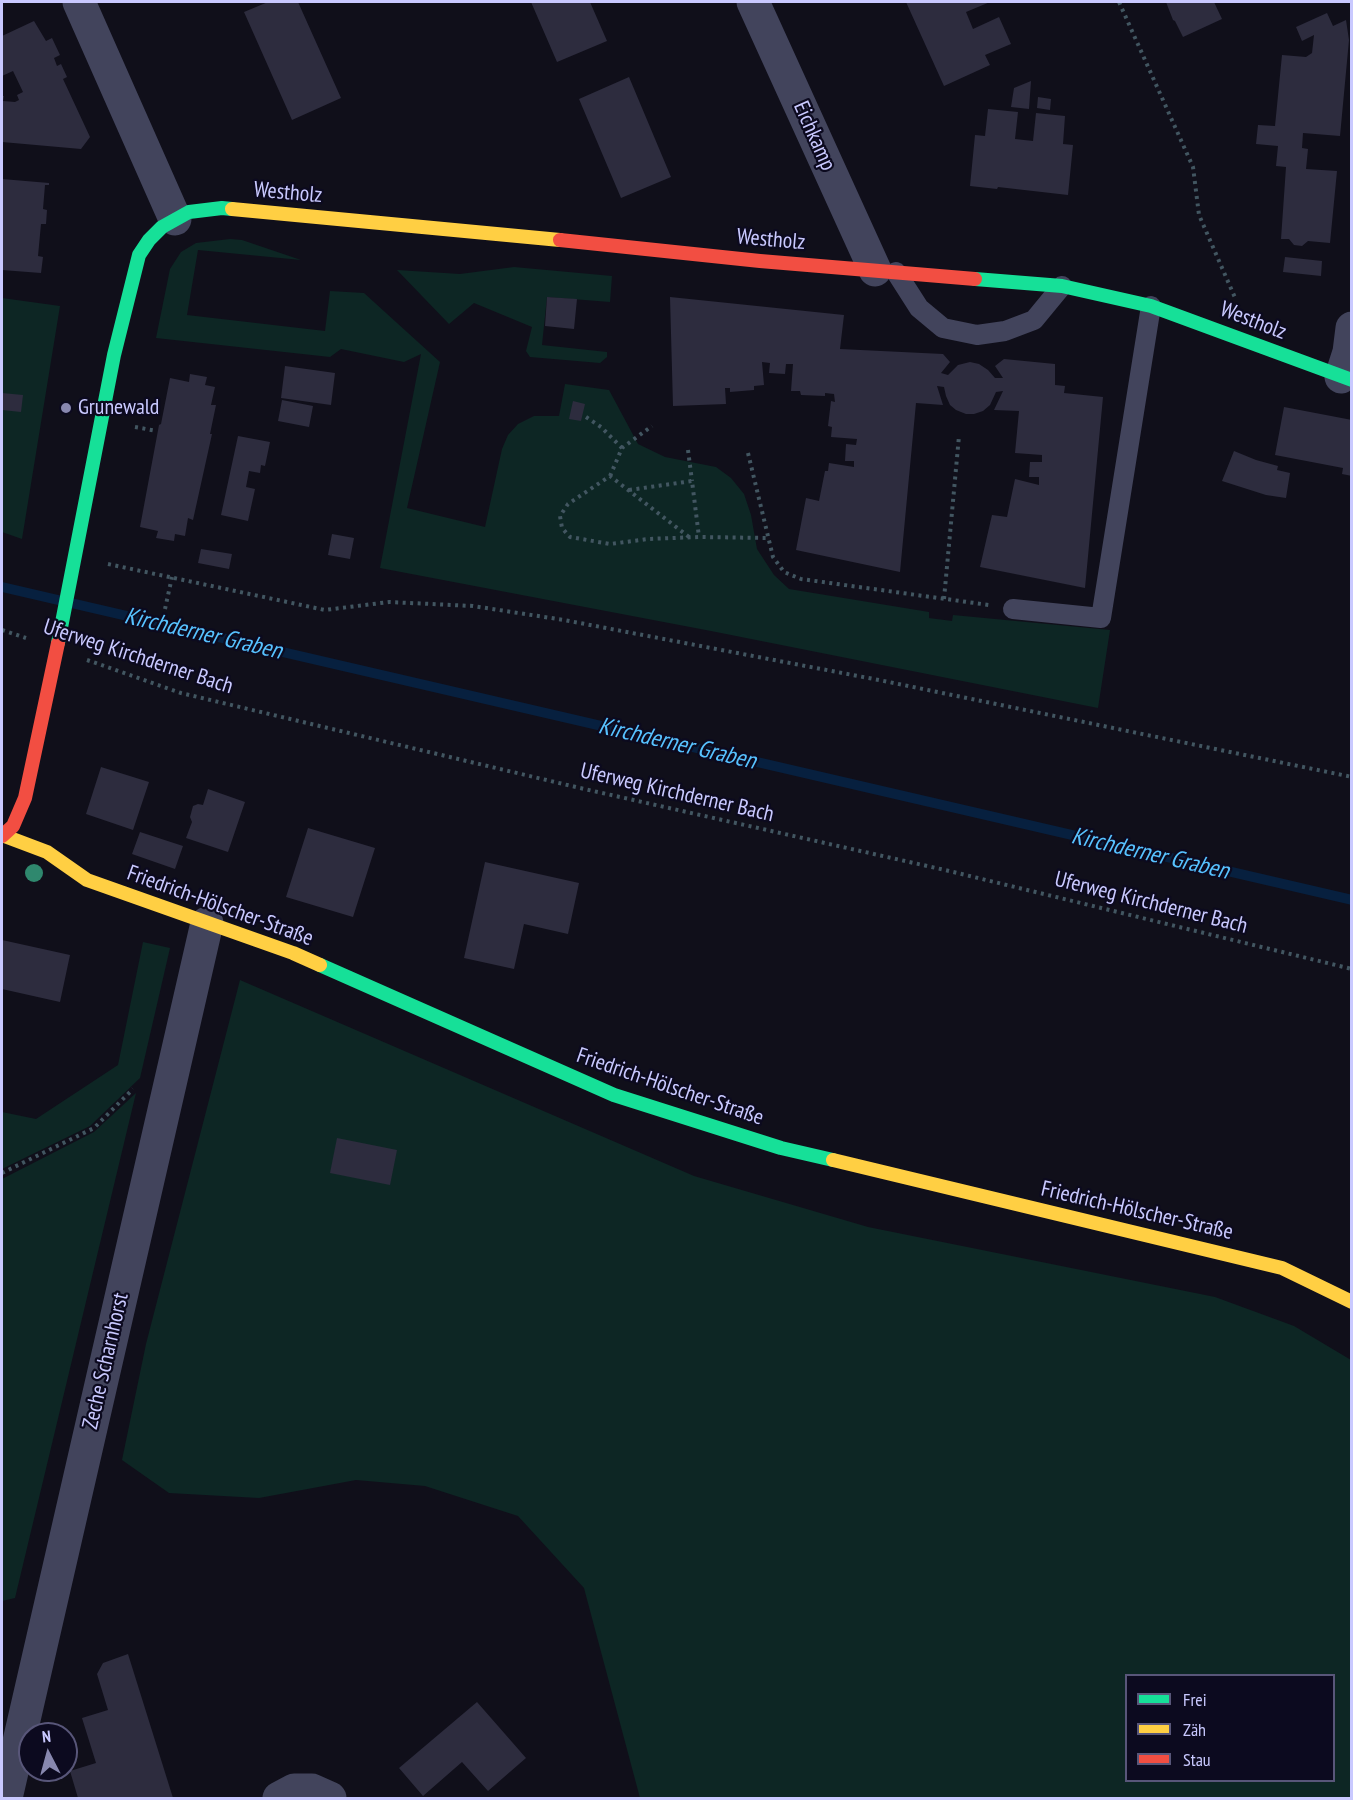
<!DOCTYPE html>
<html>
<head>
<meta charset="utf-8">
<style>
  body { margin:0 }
  #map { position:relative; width:1353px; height:1800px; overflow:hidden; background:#100f1a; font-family:"PT Sans Narrow",sans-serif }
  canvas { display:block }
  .frame { position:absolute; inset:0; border:3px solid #c9c9ff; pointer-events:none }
  .legend { position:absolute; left:1125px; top:1674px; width:210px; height:108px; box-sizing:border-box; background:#0c0a1f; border:2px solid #585679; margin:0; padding:8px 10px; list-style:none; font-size:18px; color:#c9c9ff }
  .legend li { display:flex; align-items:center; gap:12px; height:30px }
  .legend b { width:30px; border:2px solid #585679 }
  .north { position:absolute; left:18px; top:1722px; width:60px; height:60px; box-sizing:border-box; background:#0c0a1f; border:2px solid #585679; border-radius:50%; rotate:354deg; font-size:16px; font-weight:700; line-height:24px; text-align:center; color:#c9c9ff }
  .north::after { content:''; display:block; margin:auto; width:21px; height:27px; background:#8888af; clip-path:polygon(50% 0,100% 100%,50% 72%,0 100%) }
</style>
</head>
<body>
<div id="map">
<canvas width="1353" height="1800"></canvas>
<div class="frame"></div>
<ul class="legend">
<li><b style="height:8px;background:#16e098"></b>Frei</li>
<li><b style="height:8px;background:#ffcf43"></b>Zäh</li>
<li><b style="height:8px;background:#f24e42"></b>Stau</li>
</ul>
<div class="north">N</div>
</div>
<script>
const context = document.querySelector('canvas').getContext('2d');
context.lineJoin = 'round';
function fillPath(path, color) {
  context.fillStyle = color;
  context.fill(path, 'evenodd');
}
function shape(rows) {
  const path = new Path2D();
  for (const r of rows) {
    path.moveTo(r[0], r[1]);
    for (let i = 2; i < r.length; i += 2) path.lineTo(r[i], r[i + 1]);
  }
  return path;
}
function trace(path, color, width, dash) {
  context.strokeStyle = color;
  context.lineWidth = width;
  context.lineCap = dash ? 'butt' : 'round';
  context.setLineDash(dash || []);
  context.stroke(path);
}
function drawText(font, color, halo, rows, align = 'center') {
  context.font = font + ' "PT Sans Narrow",sans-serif';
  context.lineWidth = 4.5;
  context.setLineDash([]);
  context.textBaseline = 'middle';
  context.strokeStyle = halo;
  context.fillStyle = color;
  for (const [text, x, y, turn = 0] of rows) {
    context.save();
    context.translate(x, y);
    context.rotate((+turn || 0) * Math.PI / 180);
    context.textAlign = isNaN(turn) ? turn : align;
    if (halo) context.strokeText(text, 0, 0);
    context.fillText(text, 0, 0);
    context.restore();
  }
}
fillPath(shape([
  [230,239,242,240,301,260,198,250,187,315,325,331,330,291,364,293,440,362,407,508,485,527,502,449,508,435,518,424,534,416,559,416,565,384,609,390,638,444,665,457,716,467,731,478,744,494,751,515,757,549,774,575,789,589,929,612,929,618,952,621,953,615,1110,630,1098,708,711,631,380,568,421,354,404,362,341,349,330,357,156,338,170,269,181,252,196,243],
  [514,267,612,276,610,302,547,297,542,345,607,352,607,357,600,363,530,357,526,351,532,327,474,303,449,324,397,270,460,274],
  [2,298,60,306,22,539,2,532],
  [143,942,170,948,140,1078,90,1126,2,1169,2,1112,36,1119,118,1065],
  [240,980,694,1176,868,1227,1215,1297,1294,1326,1351,1360,1351,1798,640,1798,584,1588,518,1516,425,1486,356,1480,259,1498,169,1493,122,1460,146,1344],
  [1126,1676,1334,1676,1334,1780,1126,1780],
  [136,1093,15,1598,2,1601,2,1179,94,1132]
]), '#0d2624');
trace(shape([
  [2,587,1352,900]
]), '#07203f', 10);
fillPath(shape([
  [268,2,298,2,341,98,292,120,244,12],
  [531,2,590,2,607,41,557,62],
  [906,2,990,2,966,12,973,29,999,17,1011,44,985,55,990,65,944,86],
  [1166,2,1214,2,1222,19,1183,37,1175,21,1173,20],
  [1327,13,1333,26,1346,20,1349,40,1340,136,1303,133,1302,148,1308,149,1306,169,1337,171,1330,243,1308,241,1302,246,1294,245,1289,239,1281,239,1286,167,1276,166,1278,146,1256,144,1258,125,1275,126,1282,55,1306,57,1312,53,1314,35,1302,41,1296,27],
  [34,21,46,41,52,38,60,55,54,58,57,66,61,64,67,77,63,79,90,137,81,149,2,142,2,96,4,96,3,101,15,102,19,100,17,95,23,92,13,71,2,76,2,36],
  [629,77,671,177,621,198,579,99],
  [1031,81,1029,109,1011,107,1014,88],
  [1038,97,1051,99,1050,110,1037,108],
  [988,109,1018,112,1015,139,1033,141,1036,113,1065,116,1063,144,1073,145,1068,195,998,187,997,189,970,186,975,135,985,136],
  [2,179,49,183,49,185,45,185,43,209,47,210,46,224,41,224,38,256,43,257,41,273,2,270],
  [1285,257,1322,261,1321,276,1283,272],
  [547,297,577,299,574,329,545,326],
  [670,297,844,315,840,349,943,354,950,362,941,373,948,375,958,365,970,362,979,364,988,370,995,378,1003,378,995,366,1004,359,1055,364,1055,385,1065,386,1064,393,1103,397,1085,588,980,567,992,515,1007,517,1015,479,1039,485,1039,477,1029,477,1030,462,1042,462,1042,455,1015,453,1019,411,994,410,1003,391,996,392,990,405,983,411,974,414,966,414,956,410,950,405,946,396,944,387,937,386,943,405,916,403,900,572,796,550,806,498,819,501,825,471,828,471,829,463,854,467,854,461,845,461,846,444,856,445,857,439,831,437,832,427,828,426,831,401,835,402,834,394,825,393,825,396,801,395,800,391,791,391,793,364,786,364,785,374,769,373,770,363,762,362,764,385,754,386,754,390,730,392,730,388,725,388,726,404,673,406],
  [285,366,335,373,331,405,281,398],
  [190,374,207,377,205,385,215,387,211,405,216,405,210,434,212,434,193,520,188,518,185,536,175,534,174,541,156,538,158,531,140,527,159,425,161,424,170,378,189,382],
  [2,393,23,395,21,412,2,410],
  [282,400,313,406,309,427,278,421],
  [573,401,585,404,581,421,569,419],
  [1284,407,1352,420,1352,476,1342,474,1343,468,1275,455],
  [238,436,270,442,265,466,261,465,260,473,249,471,246,487,255,489,248,521,221,515],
  [1234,451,1256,460,1278,466,1277,470,1290,473,1286,498,1266,495,1222,481],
  [332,534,354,538,350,559,328,555],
  [201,549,232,554,229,569,198,563],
  [101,767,149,782,133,830,86,814],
  [208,789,245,802,228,852,186,838,192,822,190,817,193,806,198,804,203,805],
  [308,828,375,848,353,917,286,897],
  [140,832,183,846,175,869,132,854],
  [485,862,579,883,568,934,524,924,514,969,464,958],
  [2,940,70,955,60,1002,2,989],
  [337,1138,397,1150,390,1185,330,1173],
  [128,1654,173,1798,78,1798,70,1771,96,1763,82,1718,108,1710,97,1674,103,1663],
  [477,1702,526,1758,488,1791,462,1762,423,1796,399,1768]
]), '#2d2c3e');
trace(shape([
  [1119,2,1193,167,1199,215,1236,300],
  [586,417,601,427,622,448],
  [135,427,157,431],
  [688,450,692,481],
  [748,453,773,557,784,572,801,579,989,605],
  [610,476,622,448,652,426],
  [629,490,692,481,699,537],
  [689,537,610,476,568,504,560,516,562,528,570,537,610,544,648,539,699,537,769,538],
  [108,564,325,610,389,602,473,606,564,620,879,680,1352,777],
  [944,599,959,436],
  [165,609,172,577],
  [2,630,26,638],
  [87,660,181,693,580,788,945,870,1352,969],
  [2,1173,94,1128,133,1089]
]), '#425661', 4, [3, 4.5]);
trace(shape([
  [896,272,919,308,943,328,977,335,1005,331,1034,320,1062,286],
  [1013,609,1101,618,1151,306]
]), '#42445c', 20);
trace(shape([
  [79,2,175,219],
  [753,2,875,270],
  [1341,377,1349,352,1352,328],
  [6,1798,207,923],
  [279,1798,294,1790,312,1790,330,1798]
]), '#42445c', 33);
trace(shape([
  [975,279,1062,286,1151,306,1352,380],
  [58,643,114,355,139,255,149,240,162,227,189,212,222,208,232,209],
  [320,965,614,1095,781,1148,833,1160]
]), '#16e098', 14);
trace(shape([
  [232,209,560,240],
  [2,835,47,852,87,880,293,953,320,965],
  [833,1160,1282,1268,1352,1302]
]), '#ffcf43', 14);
trace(shape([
  [560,240,760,261,975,279],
  [2,836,13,826,25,798,58,643]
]), '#f24e42', 14);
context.fillStyle = '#2f886e';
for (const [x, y] of [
  [34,873]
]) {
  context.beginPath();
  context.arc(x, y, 9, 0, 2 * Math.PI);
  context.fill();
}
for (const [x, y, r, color] of [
  [66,408,6,"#8888af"]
]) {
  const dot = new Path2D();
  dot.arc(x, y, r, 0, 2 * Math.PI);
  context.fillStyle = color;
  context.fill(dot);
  trace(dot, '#0c0a1f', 2);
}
drawText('22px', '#c9c9ff', '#0c0a1f', [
  ["Eichkamp",814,136,66],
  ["Westholz",288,193,5],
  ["Westholz",771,240,5],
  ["Westholz",1253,321,21],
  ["Uferweg Kirchderner Bach",138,657,18],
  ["Uferweg Kirchderner Bach",677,793,13],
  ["Uferweg Kirchderner Bach",1151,903,14],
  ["Friedrich-Hölscher-Straße",220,906,20],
  ["Friedrich-Hölscher-Straße",670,1087,19],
  ["Friedrich-Hölscher-Straße",1137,1211,13],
  ["Zeche Scharnhorst",106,1361,-77]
]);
drawText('22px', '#c9c9ff', '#0c0a1f', [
  ["Grunewald",78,408]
], 'left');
drawText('italic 24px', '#57c2ff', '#0c0a1f', [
  ["Kirchderner Graben",203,634,13],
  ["Kirchderner Graben",677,744,13],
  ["Kirchderner Graben",1150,854,13]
]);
</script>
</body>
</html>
